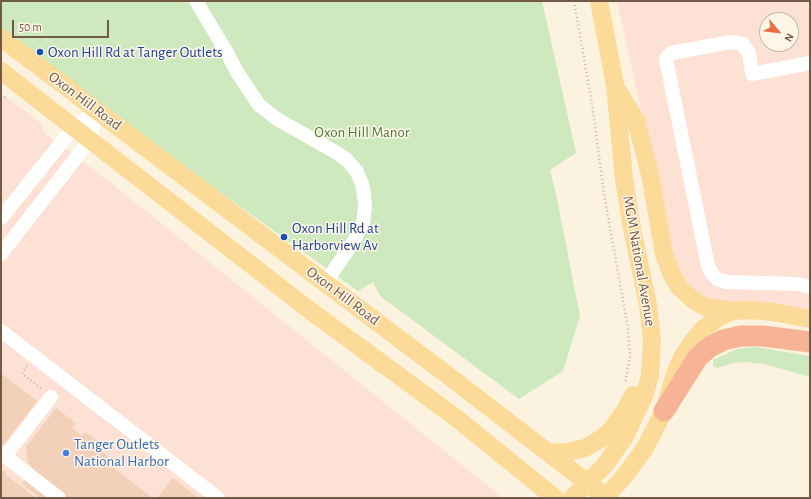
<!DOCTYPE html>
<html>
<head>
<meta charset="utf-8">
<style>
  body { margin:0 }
  #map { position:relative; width:811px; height:499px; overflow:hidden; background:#fcf2e0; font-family:"Alegreya Sans",sans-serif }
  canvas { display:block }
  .frame { position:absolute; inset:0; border:2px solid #735948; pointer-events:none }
  .north { position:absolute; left:759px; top:12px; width:40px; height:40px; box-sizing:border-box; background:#fff6e7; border:1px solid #c7b7a7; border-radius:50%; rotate:118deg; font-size:11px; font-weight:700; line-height:16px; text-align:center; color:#735948 }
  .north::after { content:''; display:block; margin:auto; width:14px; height:18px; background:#e86e44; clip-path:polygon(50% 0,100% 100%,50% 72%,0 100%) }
  .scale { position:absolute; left:12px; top:20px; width:97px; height:18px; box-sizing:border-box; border:2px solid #735948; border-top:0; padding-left:5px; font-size:12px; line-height:14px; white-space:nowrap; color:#735948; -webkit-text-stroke:3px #fff6e7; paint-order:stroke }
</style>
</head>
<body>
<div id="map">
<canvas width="811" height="499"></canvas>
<div class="frame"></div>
<div class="north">N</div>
<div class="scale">50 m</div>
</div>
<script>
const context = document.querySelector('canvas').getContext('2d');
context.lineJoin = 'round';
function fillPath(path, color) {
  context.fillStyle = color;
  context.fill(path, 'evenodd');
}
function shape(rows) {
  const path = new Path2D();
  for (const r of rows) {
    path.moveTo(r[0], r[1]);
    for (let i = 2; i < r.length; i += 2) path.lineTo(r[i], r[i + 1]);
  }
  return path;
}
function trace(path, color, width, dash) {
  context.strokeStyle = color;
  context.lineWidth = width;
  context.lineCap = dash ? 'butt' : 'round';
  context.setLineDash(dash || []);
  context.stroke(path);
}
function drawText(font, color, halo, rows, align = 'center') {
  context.font = font + ' "Alegreya Sans",sans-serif';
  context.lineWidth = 3;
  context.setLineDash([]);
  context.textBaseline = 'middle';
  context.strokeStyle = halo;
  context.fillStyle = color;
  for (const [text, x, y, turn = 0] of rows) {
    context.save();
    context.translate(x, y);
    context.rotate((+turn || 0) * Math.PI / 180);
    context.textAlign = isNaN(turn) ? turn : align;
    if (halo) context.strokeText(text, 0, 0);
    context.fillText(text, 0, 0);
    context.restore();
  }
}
fillPath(shape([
  [617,1,810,1,810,320,733,311,700,296,677,270],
  [767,20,791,20,791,44,767,44],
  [1,93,42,124,44,133,101,175,503,498,1,498]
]), '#fde1d4');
fillPath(shape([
  [1,1,542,1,576,153,550,170,557,199,580,316,563,371,519,399,380,296,373,282,358,291,221,193,1,38],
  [755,347,810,356,810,377,764,364,746,362,733,363,717,368,713,366,713,360,737,349]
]), '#cfe9bf');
fillPath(shape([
  [1,373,37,401,4,444,1,444],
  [56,408,76,423,72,428,82,436,85,432,96,440,93,444,113,460,109,464,152,498,40,498,22,484,33,468,28,464,26,447],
  [1,471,5,471,5,474,36,498,1,498],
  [173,478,198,498,157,498]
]), '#f2d1b8');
trace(shape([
  [574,1,592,104,605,200,628,328,630,357,625,383],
  [1,98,4,98,7,95],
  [27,366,22,374,42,389]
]), '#d6b49b', 2.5, [1, 3]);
trace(shape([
  [196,1,226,51,237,72,259,105,277,119,337,153,347,160,357,172,362,184,364,194,365,207,363,223,352,244,325,283],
  [810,63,752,74,749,53,743,44,731,42,671,53,666,59,708,266,711,272,717,279,726,282,798,284,810,287],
  [1,218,74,127,97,111],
  [1,254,90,140,97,111],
  [1,331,218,498],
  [5,456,51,397],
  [1,457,5,456,59,498]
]), '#fff', 14);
trace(shape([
  [1,38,68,88,97,111,450,377,607,498],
  [1,71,308,309,455,417,555,498],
  [618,91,636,120,651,179,664,254,672,275,679,287,692,299,705,307,733,311,753,310,772,312,810,319],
  [550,453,567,452,585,448,602,438,612,429,626,409,633,395],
  [572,498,605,465,624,438,645,394,650,375,652,340,648,305,632,228,624,179,615,85,599,1],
  [604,498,623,478,645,448,664,411,675,374,683,356,693,341,702,330,719,317,733,311]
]), '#fcda98', 18);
trace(shape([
  [664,411,698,357,710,347,723,340,741,336,763,336,810,342]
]), '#f7b396', 21);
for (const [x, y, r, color] of [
  [40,52,4,"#1a4fb4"],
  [284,237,4,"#1a4fb4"],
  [66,453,4,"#3f7fe0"]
]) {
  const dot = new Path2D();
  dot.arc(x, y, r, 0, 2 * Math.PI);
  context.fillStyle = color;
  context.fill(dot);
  trace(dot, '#fff6e7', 1.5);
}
drawText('15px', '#164399', '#fff6e7', [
  ["Oxon Hill Rd at Tanger Outlets",48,52],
  ["Oxon Hill Rd at",292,228],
  ["Harborview Av",292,245]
], 'left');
drawText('15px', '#735948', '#fff6e7', [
  ["Oxon Hill Road",85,101,37],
  ["MGM National Avenue",639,261,80],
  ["Oxon Hill Road",343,296,37]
]);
drawText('15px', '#4f7940', '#fff6e7', [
  ["Oxon Hill Manor",362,132]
]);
drawText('15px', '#366cbe', '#fff6e7', [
  ["Tanger Outlets",74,444],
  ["National Harbor",74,461]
], 'left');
</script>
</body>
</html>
